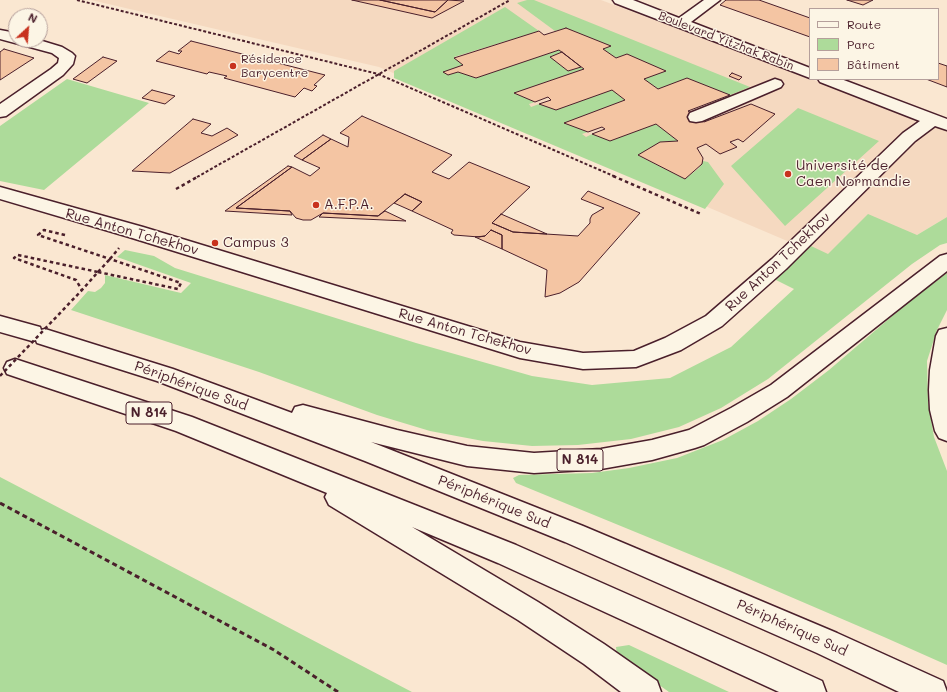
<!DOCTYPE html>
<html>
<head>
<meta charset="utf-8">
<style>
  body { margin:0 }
  #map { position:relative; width:947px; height:692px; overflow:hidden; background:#fae7d1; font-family:Mali,sans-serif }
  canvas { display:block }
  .legend { position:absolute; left:809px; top:8px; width:130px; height:72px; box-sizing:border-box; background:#fcf5e5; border:1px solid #b59f9b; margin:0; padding:5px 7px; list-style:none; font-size:12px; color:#4a1f2b }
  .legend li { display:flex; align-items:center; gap:8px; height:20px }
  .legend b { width:20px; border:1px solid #b59f9b }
  .north { position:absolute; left:8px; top:8px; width:40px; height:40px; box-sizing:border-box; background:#fcf5e5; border:1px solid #b59f9b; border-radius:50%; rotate:26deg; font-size:11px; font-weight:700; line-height:16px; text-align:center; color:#4a1f2b }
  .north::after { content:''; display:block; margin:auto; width:14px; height:18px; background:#c8321e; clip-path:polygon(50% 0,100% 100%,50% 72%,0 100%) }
</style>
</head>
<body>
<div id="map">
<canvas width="947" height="692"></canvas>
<ul class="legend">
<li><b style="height:5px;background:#fcf5e5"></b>Route</li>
<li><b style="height:11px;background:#addb9a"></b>Parc</li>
<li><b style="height:11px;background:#f4c5a3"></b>Bâtiment</li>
</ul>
<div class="north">N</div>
</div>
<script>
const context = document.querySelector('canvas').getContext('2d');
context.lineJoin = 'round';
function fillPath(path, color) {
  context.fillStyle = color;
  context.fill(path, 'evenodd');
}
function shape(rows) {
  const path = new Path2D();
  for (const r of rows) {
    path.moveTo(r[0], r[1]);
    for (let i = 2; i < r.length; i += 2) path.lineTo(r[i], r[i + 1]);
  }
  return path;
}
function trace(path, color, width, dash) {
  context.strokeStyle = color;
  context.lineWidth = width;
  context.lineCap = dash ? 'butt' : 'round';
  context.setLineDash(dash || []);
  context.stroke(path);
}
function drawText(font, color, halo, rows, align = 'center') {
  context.font = font + ' Mali,sans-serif';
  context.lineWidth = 3;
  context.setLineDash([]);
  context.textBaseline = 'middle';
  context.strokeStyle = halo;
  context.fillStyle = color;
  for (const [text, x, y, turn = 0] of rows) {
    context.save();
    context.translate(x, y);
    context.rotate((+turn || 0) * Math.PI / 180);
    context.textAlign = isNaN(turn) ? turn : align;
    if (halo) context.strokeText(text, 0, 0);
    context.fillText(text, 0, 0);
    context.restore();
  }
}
fillPath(shape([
  [91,0,601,0,947,130,947,217,917,235,867,275,379,67]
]), '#f5d9c0');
fillPath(shape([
  [527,0,534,0,750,87,730,95,687,78,658,89,644,79,666,71,627,54,616,58,603,49,611,46,566,28,555,31,517,3],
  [505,7,539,31,454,57,463,65,444,72,448,75,458,72,476,78,559,50,562,52,550,57,568,71,581,67,584,69,514,93,535,102,529,104,531,107,539,104,556,110,612,90,625,100,565,123,588,132,582,134,586,137,592,134,610,141,656,124,678,141,660,142,639,156,685,179,699,168,703,161,708,162,724,184,705,209,394,78,394,71],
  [67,79,149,103,44,190,0,181,0,126],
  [798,108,879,141,785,226,731,166],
  [868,214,917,235,947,217,947,243,940,245,912,264,768,379,721,408,679,427,631,439,578,445,532,446,483,441,430,431,377,415,259,372,71,310,88,291,95,292,101,288,105,283,105,275,181,293,191,283,117,257,125,250,154,256,175,268,416,343,532,376,592,385,670,378,731,347,794,289,774,279,811,246,828,254],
  [947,273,947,310,937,330,927,361,928,402,934,437,947,471,947,665,884,637,728,570,516,483,513,478,519,475,592,473,629,468,677,458,723,440,758,421,791,399,829,370,911,300],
  [0,477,412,692,0,692],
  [629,645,729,692,669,692,617,655,616,647]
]), '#addb9a');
const building = shape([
  [352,0,380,0,435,12,448,0,464,1,432,18,352,0],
  [380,0,448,0,435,12,380,0],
  [726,0,759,0,810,18,810,37,720,5,726,0],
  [847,0,873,0,863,5,847,0],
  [566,28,611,46,603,49,616,58,627,54,666,71,644,79,658,89,687,78,730,95,688,111,704,122,751,104,775,114,743,142,738,139,730,142,737,147,720,154,706,144,697,148,703,158,702,164,685,179,638,155,660,142,678,141,656,124,610,141,592,134,605,129,602,127,588,132,564,123,625,100,612,90,556,110,539,104,551,100,548,97,535,102,514,93,584,69,559,50,476,78,458,72,448,75,443,72,463,65,454,58,539,31,544,35,566,28],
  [191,41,325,75,314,85,317,86,312,91,304,88,295,97,224,78,227,76,209,72,207,74,156,61,169,51,179,54,182,51,178,51,191,41],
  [4,49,34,58,0,80,0,52,4,49],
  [562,52,571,59,581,67,568,71,550,57,562,52],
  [103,57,117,61,87,83,73,79,103,57],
  [938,63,947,66,947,87,926,79,938,79,938,63],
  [732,73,742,77,739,80,729,76,732,73],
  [152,90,175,96,165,104,142,98,152,90],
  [362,116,452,155,432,172,449,179,469,162,530,187,492,223,513,232,578,236,590,223,590,219,592,215,604,208,581,199,588,191,640,213,579,282,560,293,545,297,547,270,502,249,502,235,491,230,485,236,479,237,454,235,451,233,453,230,412,211,422,202,405,194,378,216,323,213,311,220,303,220,296,218,290,211,236,208,292,167,310,176,320,168,302,160,331,139,348,147,349,137,340,133,362,116],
  [193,119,211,124,201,133,212,136,227,128,238,135,170,173,132,171,193,119],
  [323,135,331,139,302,160,294,156,323,135],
  [288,166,292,167,236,208,290,211,292,215,225,211,288,166],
  [405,194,422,202,412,211,394,203,405,194],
  [385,211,406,221,319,217,323,213,378,216,385,211],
  [501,214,547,234,513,232,492,223,501,214],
  [491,230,502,235,502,249,475,237,485,236,491,230]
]);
fillPath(building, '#f4c5a3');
trace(building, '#4a1f2b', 1);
const minor = shape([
  [613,0,633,0,679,18,704,0,720,0,691,22,810,68,810,78,615,3,613,0],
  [0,30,16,33,16,40,39,40,62,47,72,53,75,56,73,64,63,75,6,116,0,117,0,104,51,69,58,63,59,58,52,53,0,39,0,30],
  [775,79,781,81,783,84,781,87,702,121,696,122,690,121,688,117,690,113,775,79],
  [818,79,841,79,947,119,947,130,935,126,915,141,786,269,722,326,681,350,636,367,583,369,520,358,129,237,0,199,0,187,143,227,520,342,583,353,634,351,665,338,706,316,772,259,903,133,920,121,820,82,818,79]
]);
const highway = shape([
  [947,254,947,271,787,397,747,422,704,445,695,448,652,460,601,469,534,473,467,466,371,442,583,526,837,633,943,681,947,692,899,692,817,653,565,542,365,461,157,381,37,343,36,340,32,341,0,332,0,316,40,327,41,330,45,329,173,369,292,413,295,407,303,405,397,430,467,446,534,453,601,449,652,440,689,430,731,408,771,385,940,256,947,254],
  [947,328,947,441,939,438,935,431,930,410,929,390,930,370,936,336,939,330,947,328],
  [15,359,192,417,516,545,765,655,822,681,826,692,779,692,498,563,412,527,538,602,604,644,657,681,661,692,621,692,584,664,518,620,329,505,325,497,327,493,176,431,7,374,4,368,7,362,15,359]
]);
trace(minor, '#4a1f2b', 3);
trace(highway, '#4a1f2b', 3);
trace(shape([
  [77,0,378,74,616,177],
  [197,177,510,0]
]), '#4a1f2b', 2, [3, 2]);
trace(shape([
  [613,176,701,214],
  [176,189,199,176],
  [65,235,44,230,38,235,110,259],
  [18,255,98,272,82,290,76,280,14,258,18,255],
  [110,259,119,248],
  [98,272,178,289,181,283,110,259],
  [98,272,110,259]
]), '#4a1f2b', 2.5, [3.5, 3]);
trace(shape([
  [0,503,274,650,338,692]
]), '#4a1f2b', 3, [5, 3.5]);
fillPath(minor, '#fcf5e5');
fillPath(highway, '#fcf5e5');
trace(shape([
  [0,376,82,290]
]), '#4a1f2b', 2.5, [3.5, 3]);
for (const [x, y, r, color] of [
  [233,66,4,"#c8321e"],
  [788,174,4,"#c8321e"],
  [316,205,4,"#c8321e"],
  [215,243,4,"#c8321e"]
]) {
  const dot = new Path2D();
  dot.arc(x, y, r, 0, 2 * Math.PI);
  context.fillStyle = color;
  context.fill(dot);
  trace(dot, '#fcf5e5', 1.5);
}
drawText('12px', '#4a1f2b', '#fcf5e5', [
  ["Boulevard Yitzhak Rabin",726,41,21]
]);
drawText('12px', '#4a1f2b', '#fcf5e5', [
  ["Résidence",241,59],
  ["Barycentre",241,73]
], 'left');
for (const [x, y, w] of [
  [149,413,46],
  [580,460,46]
]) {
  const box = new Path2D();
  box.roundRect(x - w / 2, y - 11, w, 22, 3);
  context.fillStyle = '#fcf5e5';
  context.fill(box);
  trace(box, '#4a1f2b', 1);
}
drawText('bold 13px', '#4a1f2b', null, [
  ["N 814",149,413],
  ["N 814",580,460]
]);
drawText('14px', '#4a1f2b', '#fcf5e5', [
  ["Université de",796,166],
  ["Caen Normandie",796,182],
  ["A.F.P.A.",324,205],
  ["Campus 3",223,243]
], 'left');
drawText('14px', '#4a1f2b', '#fcf5e5', [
  ["Rue Anton Tchekhov",132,232,16],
  ["Rue Anton Tchekhov",778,262,-43],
  ["Rue Anton Tchekhov",465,332,16],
  ["Périphérique Sud",191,386,20],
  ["Périphérique Sud",494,502,22],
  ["Périphérique Sud",792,628,24]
]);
</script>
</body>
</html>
